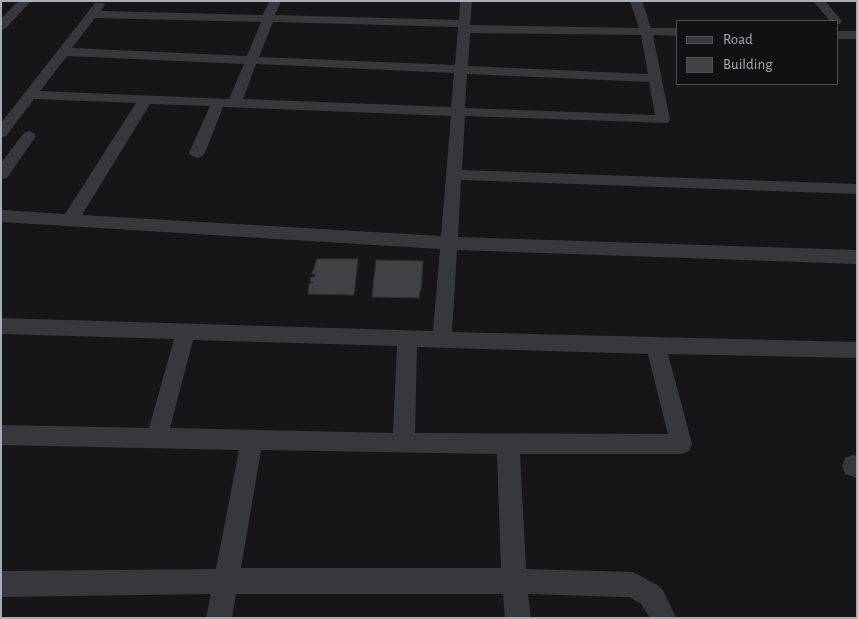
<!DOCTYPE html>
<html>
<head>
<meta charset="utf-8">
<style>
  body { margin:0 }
  #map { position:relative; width:858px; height:619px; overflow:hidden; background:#161618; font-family:"Alegreya Sans",sans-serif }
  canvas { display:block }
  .frame { position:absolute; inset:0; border:2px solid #a8adb8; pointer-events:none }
  .legend { position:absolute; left:676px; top:20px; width:162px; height:65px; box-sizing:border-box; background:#111113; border:1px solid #4d4f55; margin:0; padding:6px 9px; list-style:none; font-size:15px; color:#a8adb8 }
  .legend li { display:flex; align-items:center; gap:10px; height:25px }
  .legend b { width:25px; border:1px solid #4d4f55 }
</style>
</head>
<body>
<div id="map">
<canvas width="858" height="619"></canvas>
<div class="frame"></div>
<ul class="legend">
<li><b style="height:6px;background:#37383d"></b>Road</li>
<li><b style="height:14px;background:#404145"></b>Building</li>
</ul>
</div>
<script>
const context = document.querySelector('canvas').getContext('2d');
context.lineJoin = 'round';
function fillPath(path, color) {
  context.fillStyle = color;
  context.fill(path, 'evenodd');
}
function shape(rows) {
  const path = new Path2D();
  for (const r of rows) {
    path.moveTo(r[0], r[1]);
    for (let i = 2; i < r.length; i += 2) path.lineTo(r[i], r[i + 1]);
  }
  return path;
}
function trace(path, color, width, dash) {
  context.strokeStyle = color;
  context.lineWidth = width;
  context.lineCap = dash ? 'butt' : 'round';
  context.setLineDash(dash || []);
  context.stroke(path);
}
const building = shape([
  [317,259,358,259,354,295,308,294,309,284,313,282,310,282,311,277,315,277,315,274,312,274,317,259],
  [376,260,423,261,421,290,420,290,419,298,372,297,376,260]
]);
fillPath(building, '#404145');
trace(building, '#303034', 1);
fillPath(shape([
  [18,1,31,1,5,29,1,30,1,19,18,1],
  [269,1,281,1,275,15,459,20,460,1,472,1,470,25,639,28,630,1,642,1,651,28,677,28,677,36,653,35,670,120,668,123,465,116,462,170,857,184,857,194,461,180,458,237,857,250,857,264,457,250,452,332,857,342,857,358,668,354,692,444,689,451,681,454,520,454,526,569,633,572,659,586,664,592,676,618,650,618,641,604,630,597,621,597,528,594,531,618,505,618,503,594,236,594,232,618,206,618,211,594,1,597,1,571,216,569,239,450,1,445,1,425,149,428,174,339,1,334,1,318,433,331,440,249,1,222,1,210,65,214,136,103,34,99,6,136,1,138,1,123,95,3,103,3,105,5,101,11,263,15,269,1],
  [95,18,261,22,247,56,72,48,95,18],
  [273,22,458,27,455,65,259,57,273,22],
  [470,33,641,35,648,74,468,66,470,33],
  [67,56,244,64,229,99,40,91,67,56],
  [256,64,454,73,451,107,243,99,256,64],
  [467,74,649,82,655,115,465,108,467,74],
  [150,104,210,106,189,153,192,156,197,158,202,156,205,153,223,107,451,116,441,236,82,215,150,104],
  [193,340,397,346,393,433,170,428,193,340],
  [417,347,648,354,668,434,415,433,417,347],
  [261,450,497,454,501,568,241,568,261,450],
  [813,1,825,1,842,21,840,24,837,24,837,21,830,21,813,1],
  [837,31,857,31,857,39,837,39,837,31],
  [29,131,34,133,36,136,7,178,1,179,1,163,24,133,29,131],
  [853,455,857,456,857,478,845,474,842,466,845,458,853,455]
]), '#37383d');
</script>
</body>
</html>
